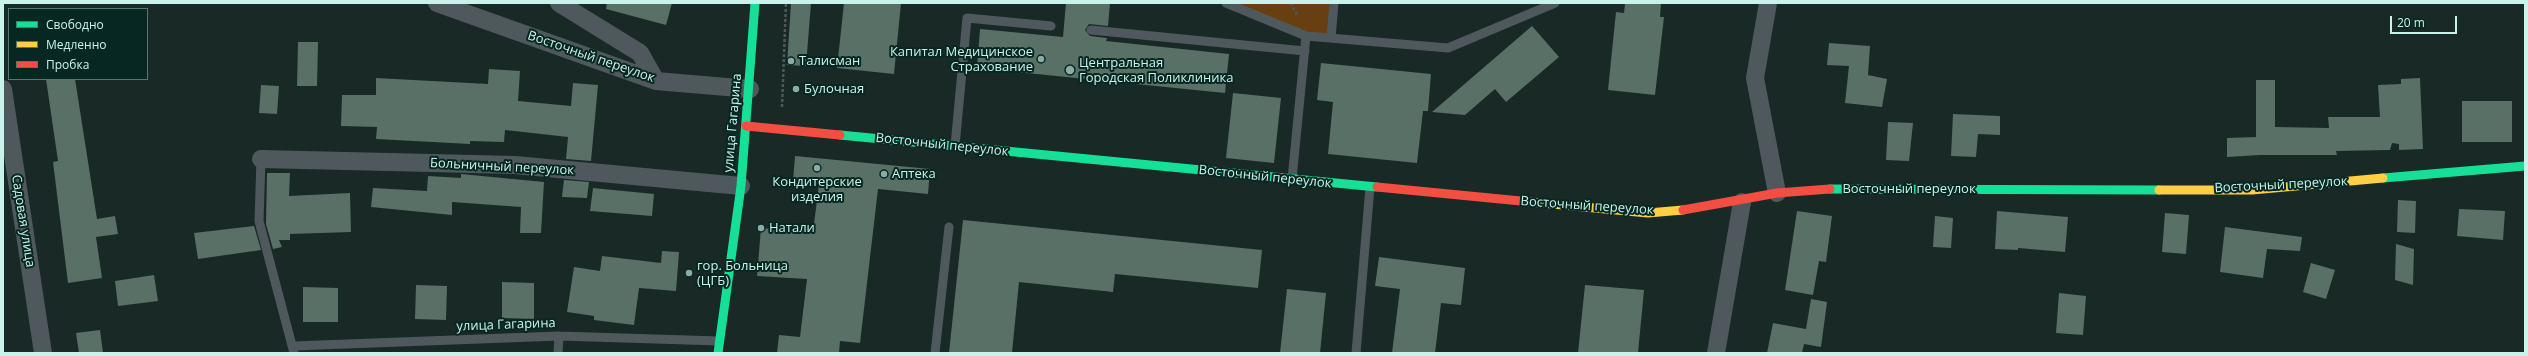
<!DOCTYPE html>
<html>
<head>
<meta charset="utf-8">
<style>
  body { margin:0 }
  #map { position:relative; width:2528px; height:356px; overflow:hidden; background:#192926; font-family:"Open Sans",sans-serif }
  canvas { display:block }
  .frame { position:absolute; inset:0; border:4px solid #c7f3ea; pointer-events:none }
  .legend { position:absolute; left:8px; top:8px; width:140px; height:72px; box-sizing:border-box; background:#072722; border:1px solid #547972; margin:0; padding:5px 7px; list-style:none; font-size:12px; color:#c7f3ea }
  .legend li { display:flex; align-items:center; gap:8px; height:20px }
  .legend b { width:20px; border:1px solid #547972 }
  .scale { position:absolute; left:2390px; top:16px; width:67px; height:18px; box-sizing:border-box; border:2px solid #c7f3ea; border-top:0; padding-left:5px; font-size:12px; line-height:14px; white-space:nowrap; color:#c7f3ea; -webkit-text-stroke:3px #072722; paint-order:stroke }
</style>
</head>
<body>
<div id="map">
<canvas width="2528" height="356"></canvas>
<div class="frame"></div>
<ul class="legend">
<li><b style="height:5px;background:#16e098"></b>Свободно</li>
<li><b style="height:5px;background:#ffcf43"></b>Медленно</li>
<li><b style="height:5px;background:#f24e42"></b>Пробка</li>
</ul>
<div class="scale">20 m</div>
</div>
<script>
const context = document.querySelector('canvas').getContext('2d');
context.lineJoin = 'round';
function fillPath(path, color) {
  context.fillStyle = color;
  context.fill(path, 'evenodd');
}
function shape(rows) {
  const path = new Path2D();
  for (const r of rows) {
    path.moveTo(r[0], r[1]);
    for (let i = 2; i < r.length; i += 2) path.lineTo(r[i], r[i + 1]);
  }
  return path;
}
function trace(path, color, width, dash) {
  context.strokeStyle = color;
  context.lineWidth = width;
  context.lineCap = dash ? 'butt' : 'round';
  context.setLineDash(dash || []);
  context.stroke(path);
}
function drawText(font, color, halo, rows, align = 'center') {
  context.font = font + ' "Open Sans",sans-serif';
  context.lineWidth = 4;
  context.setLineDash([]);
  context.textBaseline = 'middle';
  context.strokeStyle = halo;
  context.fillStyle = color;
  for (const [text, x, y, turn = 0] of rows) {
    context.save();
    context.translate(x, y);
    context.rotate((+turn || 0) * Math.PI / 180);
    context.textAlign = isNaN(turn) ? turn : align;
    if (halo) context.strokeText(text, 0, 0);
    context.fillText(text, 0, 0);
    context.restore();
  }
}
fillPath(shape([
  [1226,3,1334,3,1331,38,1306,36]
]), '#683f10');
fillPath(shape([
  [607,3,672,3,666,25,606,9],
  [791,3,811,3,806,66,787,65],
  [844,3,901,3,894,74,837,68],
  [1066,3,1110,3,1108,26,1089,24,1085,30,1090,36,1107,38,1106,41,1229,54,1225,93,977,68,980,29,1063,37],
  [1625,3,1661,3,1660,17,1664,17,1655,95,1608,90,1616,12,1624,13],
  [1532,26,1559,57,1506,102,1495,89,1465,115,1432,112],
  [298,42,318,42,317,86,297,86],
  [1829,43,1870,46,1868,75,1887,79,1882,107,1845,103,1849,66,1827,65],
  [1321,63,1431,74,1428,111,1423,111,1417,163,1328,154,1333,102,1317,100],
  [489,69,520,71,518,101,571,106,573,83,598,85,591,161,566,159,568,137,505,130,504,142,470,141,470,144,376,139,377,127,341,126,342,95,376,95,376,78,488,84],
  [2420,78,2423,149,2399,150,2399,144,2392,143,2390,150,2336,151,2337,155,2260,155,2227,157,2227,138,2256,137,2256,80,2275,80,2275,127,2329,128,2328,117,2380,117,2378,85,2401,84,2401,79],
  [46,79,75,79,97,219,115,216,118,234,96,237,102,278,68,283,53,162,58,161],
  [261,85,279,86,277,114,259,113],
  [1233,93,1281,98,1274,163,1226,158],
  [2462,101,2512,101,2512,142,2462,142],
  [1953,114,2000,116,2000,135,1978,134,1976,157,1951,156],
  [1888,122,1913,123,1909,161,1886,160],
  [795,156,930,169,928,194,878,189,860,343,840,341,839,353,777,353,779,335,800,337,807,279,757,276,761,228,813,232,819,184,793,181],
  [267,173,290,173,289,196,350,193,351,232,290,234,290,240,279,240,282,247,273,249,266,224],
  [461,174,544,182,541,233,520,233,521,207,452,202,452,215,371,207,373,188,427,191,428,176,461,178],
  [564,180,589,182,587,198,562,197],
  [593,188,654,194,652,216,590,211],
  [2398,200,2416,201,2415,233,2397,232],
  [2459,209,2505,211,2503,240,2457,236],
  [1797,211,1832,216,1826,262,1819,261,1813,295,1785,290],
  [1997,211,2068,217,2065,252,2018,248,2018,250,1995,249],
  [2165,213,2189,215,2186,254,2162,252],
  [1935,216,1953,218,1951,248,1933,247],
  [963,220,1262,250,1258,288,1115,274,1113,292,1019,282,1012,353,949,353],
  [254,226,261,250,198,259,194,233],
  [2225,227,2302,237,2300,251,2267,249,2263,278,2220,272],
  [2396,244,2414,249,2413,285,2395,280],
  [662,251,679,252,676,291,639,288,634,325,594,320,594,316,567,312,574,267,600,271,602,256,661,263],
  [1379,257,1465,268,1461,305,1441,303,1435,353,1392,353,1400,289,1375,286],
  [2311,263,2335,270,2326,299,2303,292],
  [154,275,158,301,118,306,115,281],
  [502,282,534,283,534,319,502,318],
  [416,285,447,286,446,320,415,319],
  [1585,285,1644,290,1638,353,1578,353],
  [303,287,338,288,338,322,303,322],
  [1287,289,1326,293,1320,353,1280,353],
  [2059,293,2086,296,2083,335,2056,333],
  [1811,299,1827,302,1821,347,1804,344,1802,353,1767,353,1773,323,1806,329],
  [100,330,103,353,79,353,76,333]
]), '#587066');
trace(shape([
  [1291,3,1297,15],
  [782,107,786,3]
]), '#4f595c', 2.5, [3, 2]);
trace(shape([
  [1226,3,1306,36],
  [1091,30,1305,51],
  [1331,38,1334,3],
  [955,146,967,18,1051,26],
  [261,159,259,221,294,353],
  [1292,179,1306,36,1448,48,1555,3],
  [294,346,559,336,719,341],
  [558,353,559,336],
  [935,353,949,227],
  [1356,353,1370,187]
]), '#4f595d', 9);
trace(shape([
  [437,3,656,81,750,89],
  [559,3,640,53,656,81],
  [1768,3,1755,78,1777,193],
  [3,89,43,353],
  [261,159,515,165,741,186],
  [1716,353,1742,202]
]), '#4f595d', 18);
trace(shape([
  [840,135,1377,187],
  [2383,178,2525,166],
  [1830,189,2159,190],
  [718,353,741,186,755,3]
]), '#16e098', 9);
trace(shape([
  [2159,190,2252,190,2383,178],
  [1531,202,1648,213,1683,210]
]), '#ffcf43', 9);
trace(shape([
  [746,126,840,135],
  [1377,187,1531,202],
  [1683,210,1777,193,1830,189]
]), '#f24e42', 9);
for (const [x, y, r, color] of [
  [1041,59,4,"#8aaca5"],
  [791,61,4,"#8aaca5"],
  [1070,70,5,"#8aaca5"],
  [796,89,4,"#8aaca5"],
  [817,168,4,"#8aaca5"],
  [884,174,4,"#8aaca5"],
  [761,228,4,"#8aaca5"],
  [689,273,4,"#8aaca5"]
]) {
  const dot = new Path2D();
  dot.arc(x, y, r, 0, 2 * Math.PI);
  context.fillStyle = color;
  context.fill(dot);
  trace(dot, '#072722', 1.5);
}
drawText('13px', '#c7f3ea', '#072722', [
  ["Капитал Медицинское",1033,52,"right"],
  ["Страхование",1033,67,"right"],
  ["Талисман",799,61],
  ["Центральная",1079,63],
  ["Городская Поликлиника",1079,78],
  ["Булочная",804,89],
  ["Аптека",892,174],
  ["Кондитерские",817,182,"center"],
  ["изделия",817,197,"center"],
  ["Натали",769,228],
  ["гор. Больница",697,266],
  ["(ЦГБ)",697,281]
], 'left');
drawText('13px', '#c7f3ea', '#072722', [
  ["Восточный переулок",591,57,19],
  ["улица Гагарина",733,123,-85],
  ["Восточный переулок",942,145,6],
  ["Больничный переулок",502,167,3],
  ["Восточный переулок",1265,177,6],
  ["Восточный переулок",2281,185,-3],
  ["Восточный переулок",1909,189],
  ["Восточный переулок",1587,206,4],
  ["Садовая улица",23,221,81],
  ["улица Гагарина",506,325,-2]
]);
</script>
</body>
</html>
